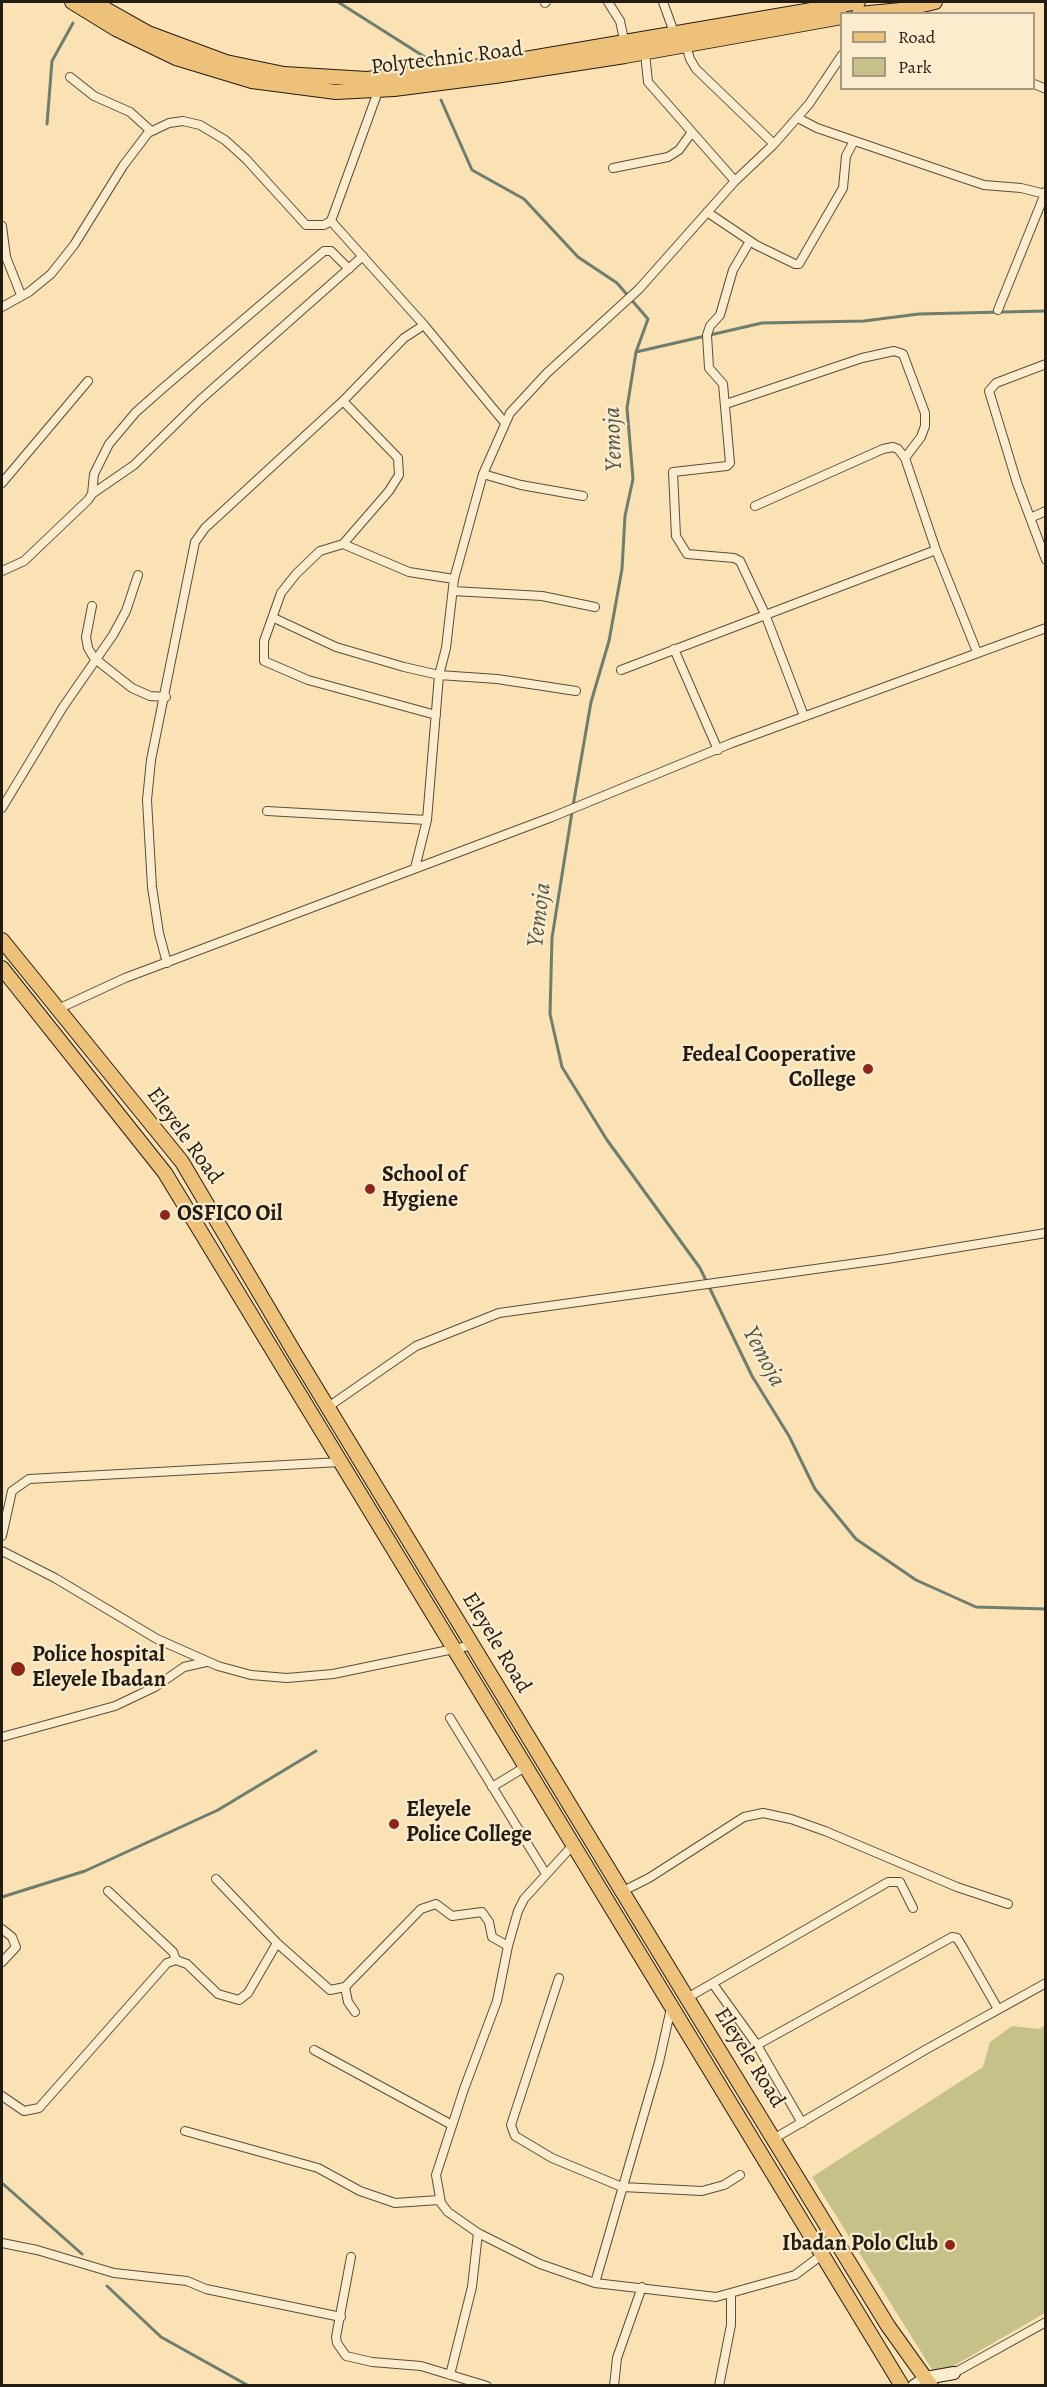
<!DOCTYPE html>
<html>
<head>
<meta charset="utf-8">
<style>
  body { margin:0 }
  #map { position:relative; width:1047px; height:2387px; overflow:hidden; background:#fae2b4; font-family:Alegreya,serif }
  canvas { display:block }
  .frame { position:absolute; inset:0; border:3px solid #231c12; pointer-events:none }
  .legend { position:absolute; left:840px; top:12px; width:195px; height:78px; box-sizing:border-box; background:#fcecce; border:2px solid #a59983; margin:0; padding:8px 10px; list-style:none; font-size:18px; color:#231c12 }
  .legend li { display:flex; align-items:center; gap:12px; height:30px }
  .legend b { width:30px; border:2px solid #a59983 }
</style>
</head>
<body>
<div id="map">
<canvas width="1047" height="2387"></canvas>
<div class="frame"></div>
<ul class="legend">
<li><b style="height:8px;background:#edc17a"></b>Road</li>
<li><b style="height:16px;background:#c5c188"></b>Park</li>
</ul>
</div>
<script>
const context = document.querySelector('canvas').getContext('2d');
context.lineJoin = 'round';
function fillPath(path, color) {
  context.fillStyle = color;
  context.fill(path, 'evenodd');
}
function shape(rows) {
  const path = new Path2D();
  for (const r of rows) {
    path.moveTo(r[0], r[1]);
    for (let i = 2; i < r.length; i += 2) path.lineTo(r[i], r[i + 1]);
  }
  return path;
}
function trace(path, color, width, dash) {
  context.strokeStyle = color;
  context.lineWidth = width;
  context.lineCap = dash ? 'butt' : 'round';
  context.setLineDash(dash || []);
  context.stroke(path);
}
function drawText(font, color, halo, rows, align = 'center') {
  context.font = font + ' Alegreya,serif';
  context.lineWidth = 4.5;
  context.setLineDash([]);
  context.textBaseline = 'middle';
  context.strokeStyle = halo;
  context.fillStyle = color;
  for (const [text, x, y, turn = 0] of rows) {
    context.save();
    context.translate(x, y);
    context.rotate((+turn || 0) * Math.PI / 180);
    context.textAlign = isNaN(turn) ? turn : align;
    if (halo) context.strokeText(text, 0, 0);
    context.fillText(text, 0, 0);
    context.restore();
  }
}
fillPath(shape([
  [1045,2025,1045,2313,936,2376,812,2177,983,2067,990,2042,1012,2026,1039,2029]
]), '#c5c188');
trace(shape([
  [338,2,428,59,431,67],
  [441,100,472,170,524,199,578,257,617,283,648,319,636,352,627,408,633,479,625,516,622,569,609,641,591,702,573,806],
  [47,124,52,61,73,23],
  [636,352,762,323,864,321,919,314,1046,311],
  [572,812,552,938,550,1014,562,1067,607,1140,700,1268,752,1376,789,1436,815,1489,856,1539,916,1580,976,1607,1046,1609],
  [2,1897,85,1871,218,1810,316,1751],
  [2,2183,82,2254],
  [107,2286,161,2337,249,2386]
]), '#6d7d6e', 3);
const street = shape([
  [608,2,620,21,625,44],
  [663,2,675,35],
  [545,3,546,2],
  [686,45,690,59,696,69,774,144],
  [645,53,648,82,735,181],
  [70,77,94,96,130,112,151,131],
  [1034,84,1046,89],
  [798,118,817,128,963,178,984,185,1021,188,1045,194],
  [613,168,668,157,679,150,692,132],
  [707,212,756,245,795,264,799,264,843,188,846,156,854,141],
  [331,221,380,86],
  [2,226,6,257,21,295],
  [750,241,733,270,720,315,710,326,707,335,709,368,723,384,730,463,727,466,673,472,676,536,687,554,734,558,740,561,765,614,804,716],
  [2,307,29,292,51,274,74,245,123,166,148,133,169,123,183,121,200,125,225,140,246,159,306,225,324,225,331,221,424,325,505,423],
  [998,310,1046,191],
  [1046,364,996,383,989,391,1017,483,1046,560],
  [343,401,398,458,399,475,389,491,343,544,320,551,296,574,281,593,264,641,264,661,308,680,436,715],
  [726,404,862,358,894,351,903,354,925,413,925,426,921,437,905,458],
  [483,474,521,485,583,496],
  [2,483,88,381],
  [92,494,134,465,200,400,363,256],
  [755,506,883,449,893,447,898,449,905,458,936,550,977,652],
  [1030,518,1046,511],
  [343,544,409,572,454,579],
  [2,571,24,561,88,500,92,494,94,474,109,444,136,412,162,389,324,251,331,251,349,269],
  [453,591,542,596,595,607],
  [92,606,86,637,88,648,94,658,132,688,150,696,166,697],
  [274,618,336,647,404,667,439,675,497,679,576,691],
  [674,649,718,750],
  [621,670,936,550],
  [2,808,63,707,113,635,126,611,138,575],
  [267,811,427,820],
  [415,868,427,820,439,675,446,648,454,579,483,474,510,413,547,373,639,289,735,181,774,144,809,104,842,55],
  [167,963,159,933,152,887,147,800,151,760,195,542,205,528,343,401,404,338,424,325],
  [58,1009,125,978,552,817,732,743,1046,628],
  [328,1407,416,1346,499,1313,887,1259,1046,1233],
  [2,1536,12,1491,29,1479,340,1462],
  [2,1551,55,1578,157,1639,218,1666,251,1675,287,1678,333,1674,473,1645],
  [450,1718,546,1874],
  [2,1737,115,1706,155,1687,184,1667,206,1662],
  [492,1787,525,1767],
  [573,1845,524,1899,518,1911,508,1946,497,2001,464,2089,436,2175,441,2203,448,2212,478,2233,540,2264,595,2283,716,2297,795,2275,823,2254],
  [216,1879,277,1943,330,1990,345,1987,421,1909,436,1904,452,1916,482,1912,489,1922,492,1937,508,1946],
  [108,1891,173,1952,176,1960],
  [623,1891,649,1878,744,1817,763,1813,791,1819,825,1831,957,1887,1008,1904],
  [2,1929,12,1937,16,1947,2,1962],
  [559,1978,511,2125,515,2136,552,2158,622,2187,702,2191,724,2185,740,2175],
  [713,1984,757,2045,802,2123],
  [345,1987,348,2002,355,2012],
  [687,1998,888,1882,900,1882,913,1908],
  [757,2045,952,1937,957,1938,962,1946,998,2009],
  [314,2050,452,2125],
  [2,2096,24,2111,39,2108,167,1963,176,1960,187,1964,218,1994,239,2000,248,1993,277,1943],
  [185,2131,318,2168,360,2191,395,2203,439,2200],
  [775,2138,925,2050,1046,1983],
  [2,2243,37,2250,114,2273,187,2281,206,2289,341,2317],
  [351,2257,336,2337,337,2343,346,2356,372,2362,421,2366,487,2386],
  [595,2283,659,2062,671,2008],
  [954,2373,1046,2322],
  [450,2375,472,2287,478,2233],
  [614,2386,617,2358,642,2287],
  [719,2386,731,2325,731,2294]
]);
const secondary = shape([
  [914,2386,926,2378,954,2373]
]);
const primary = shape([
  [72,2,116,29,176,58,252,81,336,92,394,89,495,76,625,56,842,17],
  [93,2,148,33,226,62,284,74,367,79,490,65,858,2],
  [859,14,901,10,935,2],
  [2,940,182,1162,296,1355,687,1998,888,2326,931,2386],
  [2,968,165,1173,902,2386]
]);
trace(street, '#594e3a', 10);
trace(secondary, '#231c12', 14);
trace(primary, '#231c12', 16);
trace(street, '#fcecce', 8);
trace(secondary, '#fcecce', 12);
trace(primary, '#edc17a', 14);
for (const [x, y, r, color] of [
  [868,1069,6,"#8f2418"],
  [370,1189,6,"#8f2418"],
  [165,1215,6,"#8f2418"],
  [18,1669,8,"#8f2418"],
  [394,1824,6,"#8f2418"],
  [950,2245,6,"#8f2418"]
]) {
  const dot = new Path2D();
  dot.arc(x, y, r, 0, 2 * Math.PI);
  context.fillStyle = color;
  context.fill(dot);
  trace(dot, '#fcecce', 2);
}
drawText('22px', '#231c12', '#fcecce', [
  ["Polytechnic Road",447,59,-7],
  ["Eleyele Road",184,1136,54],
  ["Eleyele Road",496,1643,59],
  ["Eleyele Road",749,2058,58]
]);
drawText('bold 22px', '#231c12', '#fcecce', [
  ["Fedeal Cooperative",856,1056,"right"],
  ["College",856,1081,"right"],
  ["School of",382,1176],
  ["Hygiene",382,1201],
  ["OSFICO Oil",177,1215],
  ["Police hospital",32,1656],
  ["Eleyele Ibadan",32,1681],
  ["Eleyele",406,1811],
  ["Police College",406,1836],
  ["Ibadan Polo Club",938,2245,"right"]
], 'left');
drawText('italic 24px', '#4e5548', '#fcecce', [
  ["Yemoja",614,439,-92],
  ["Yemoja",540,915,-83],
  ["Yemoja",763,1357,62]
]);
</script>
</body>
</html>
